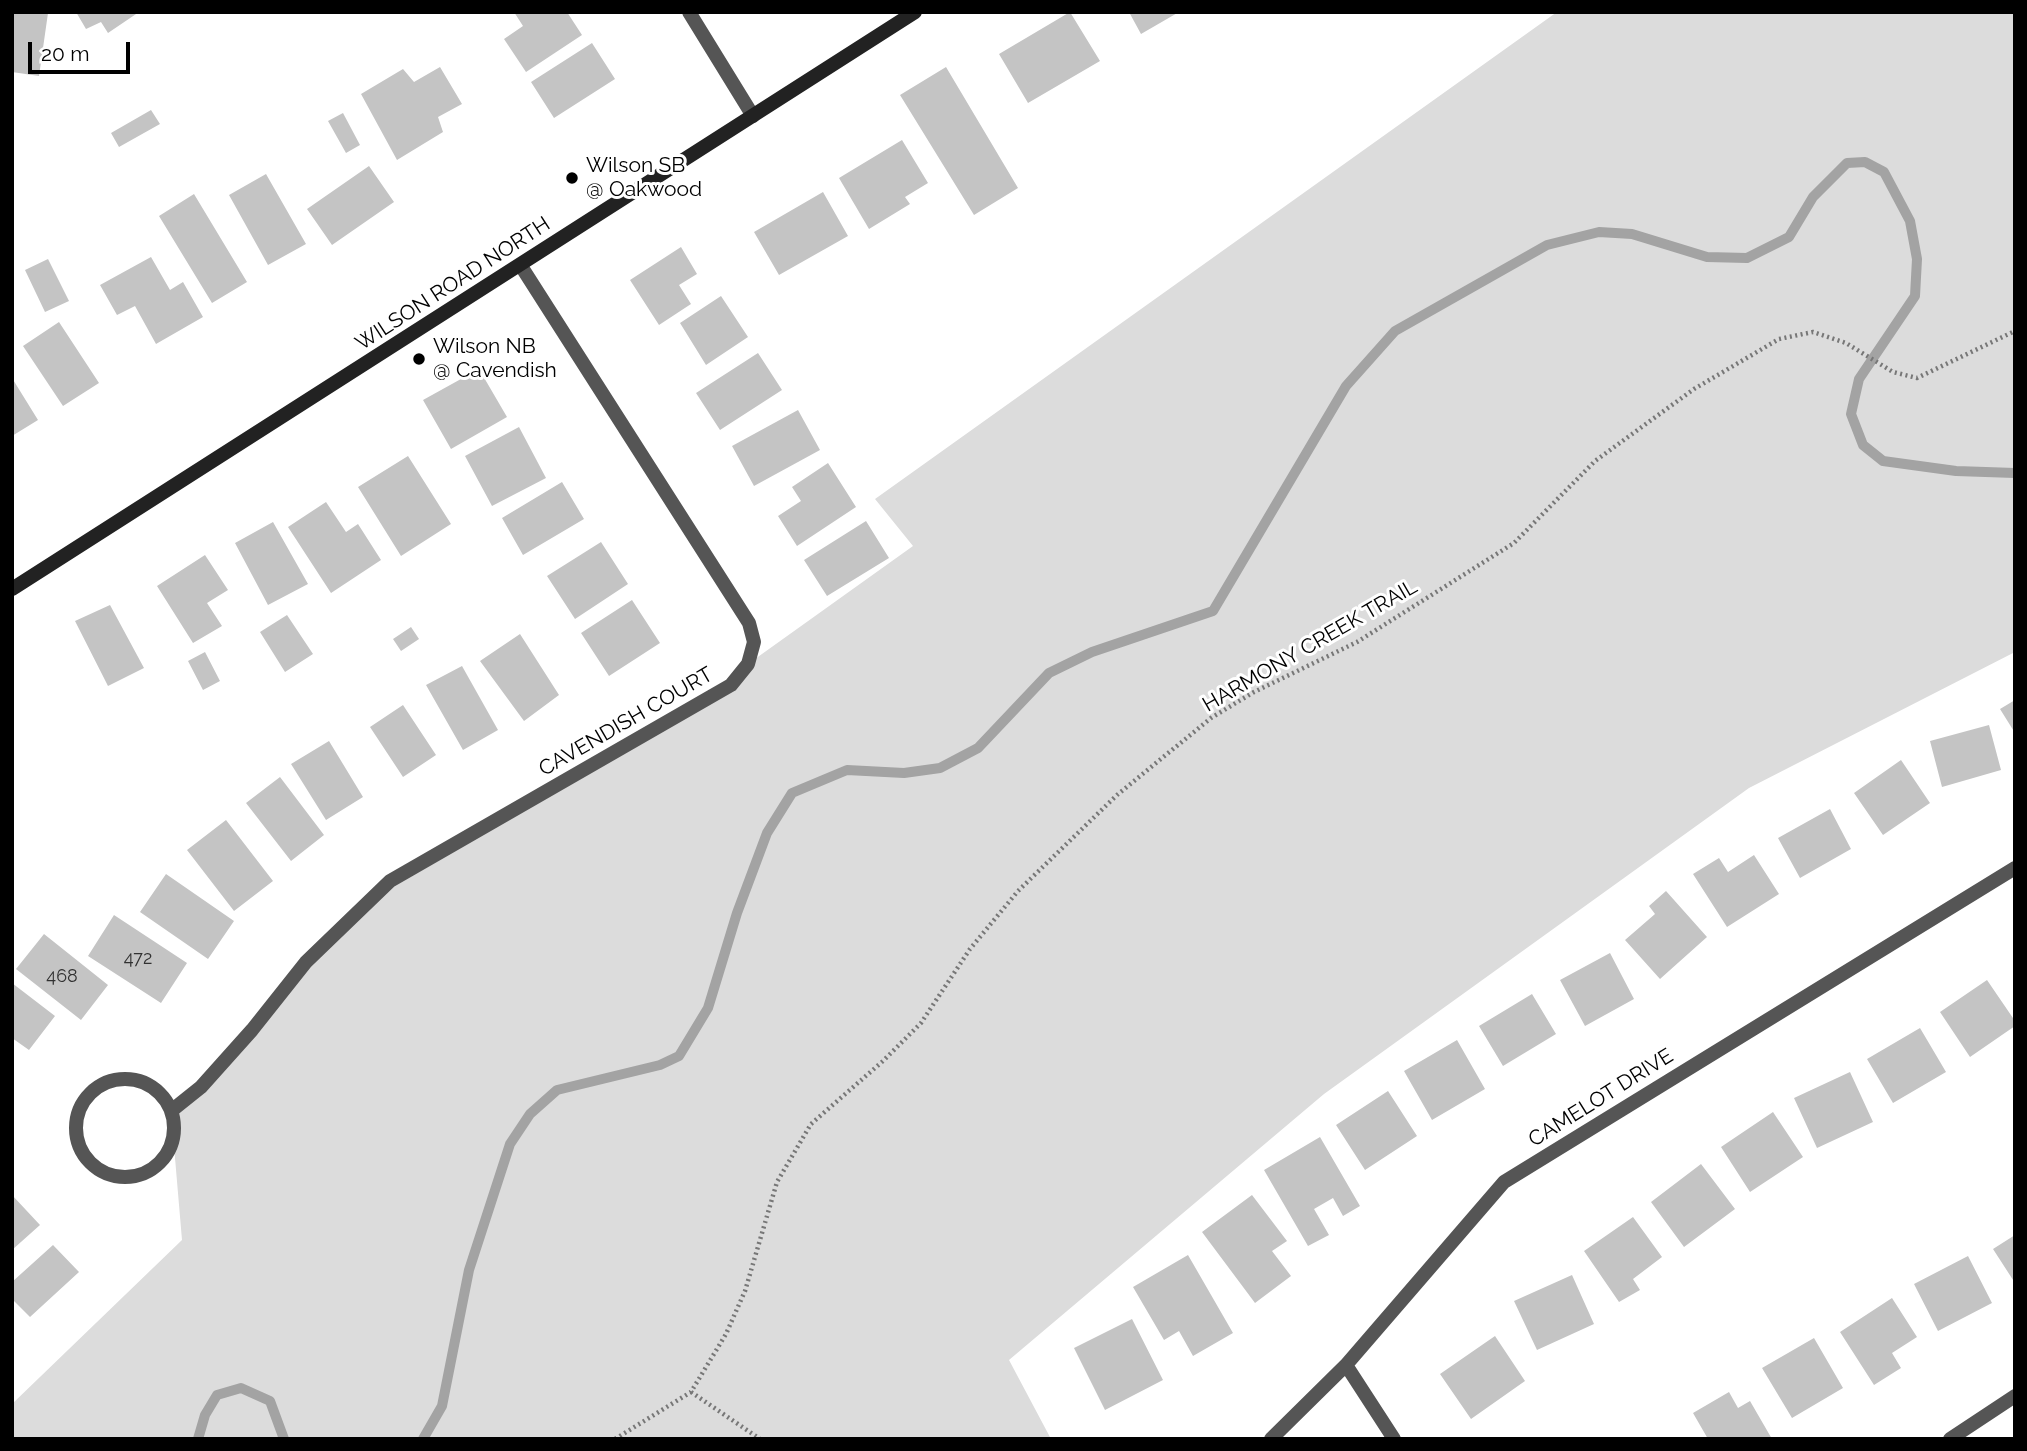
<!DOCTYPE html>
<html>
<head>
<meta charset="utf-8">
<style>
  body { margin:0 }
  #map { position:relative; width:2027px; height:1451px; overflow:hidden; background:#fff; font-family:Raleway,sans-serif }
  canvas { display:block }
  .frame { position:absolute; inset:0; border:14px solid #000; pointer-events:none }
  .scale { position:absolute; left:28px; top:42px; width:102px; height:32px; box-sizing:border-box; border:4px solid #000; border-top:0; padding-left:9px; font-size:21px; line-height:24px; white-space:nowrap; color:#000; -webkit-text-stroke:5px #fff; paint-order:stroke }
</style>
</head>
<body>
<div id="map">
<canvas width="2027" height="1451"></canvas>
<div class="frame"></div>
<div class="scale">20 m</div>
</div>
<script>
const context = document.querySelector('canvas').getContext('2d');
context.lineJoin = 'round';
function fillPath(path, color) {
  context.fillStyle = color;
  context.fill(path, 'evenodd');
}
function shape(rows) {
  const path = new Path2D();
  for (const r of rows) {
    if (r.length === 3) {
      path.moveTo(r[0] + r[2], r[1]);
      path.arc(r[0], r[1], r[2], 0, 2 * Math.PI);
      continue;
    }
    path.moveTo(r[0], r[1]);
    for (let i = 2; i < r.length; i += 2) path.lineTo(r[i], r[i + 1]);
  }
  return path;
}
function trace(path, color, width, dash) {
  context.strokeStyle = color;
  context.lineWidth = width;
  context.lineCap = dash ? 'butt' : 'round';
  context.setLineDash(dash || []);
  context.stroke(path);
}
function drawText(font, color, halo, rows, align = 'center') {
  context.font = font + ' Raleway,sans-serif';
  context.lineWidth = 6;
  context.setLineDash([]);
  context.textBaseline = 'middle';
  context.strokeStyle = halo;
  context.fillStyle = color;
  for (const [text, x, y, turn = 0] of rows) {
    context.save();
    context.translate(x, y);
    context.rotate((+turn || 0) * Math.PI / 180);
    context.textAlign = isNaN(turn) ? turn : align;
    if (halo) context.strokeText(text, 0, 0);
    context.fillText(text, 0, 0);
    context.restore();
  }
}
fillPath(shape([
  [1557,12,2015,12,2015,652,1749,788,1324,1094,1009,1360,1051,1439,12,1439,12,1404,182,1240,171,1111,390,881,731,685,748,664,913,546,875,499]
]), '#dcdcdc');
trace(shape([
  [198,1439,205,1415,217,1395,241,1388,270,1401,284,1439],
  [423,1439,442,1406,469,1270,510,1144,530,1114,557,1090,660,1065,679,1056,708,1008,737,913,767,833,792,793,847,770,904,773,940,768,978,748,1049,673,1092,652,1213,611,1346,386,1395,331,1547,245,1599,232,1632,234,1707,257,1747,258,1789,237,1813,197,1847,163,1865,162,1884,172,1910,221,1917,259,1915,296,1859,379,1851,414,1863,445,1883,461,1956,471,2015,473]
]), '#a3a3a3', 10);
fillPath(shape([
  [12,12,48,13,39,76,12,72],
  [76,12,139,12,108,33,101,22,86,29],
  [514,12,567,12,582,35,526,72,504,39,523,26],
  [1070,12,1100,61,1028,103,999,54],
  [1129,12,1179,12,1141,34],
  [592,43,615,79,554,118,531,82],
  [440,67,462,104,438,117,443,132,397,160,361,94,403,69,414,82],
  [946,67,1018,188,974,215,900,95],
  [151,110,160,124,119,147,111,133],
  [343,113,360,145,346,153,328,121],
  [902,140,928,183,905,197,910,204,869,229,839,178],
  [369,166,394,202,332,245,307,209],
  [266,174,306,244,268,265,229,195],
  [823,192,848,236,779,275,754,232],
  [194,194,247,282,212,303,159,216],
  [681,247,697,274,679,285,691,304,659,325,630,280],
  [151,257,170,290,183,282,203,317,156,344,135,306,117,315,100,285],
  [48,259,69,301,45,312,25,270],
  [721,296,748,337,706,365,680,323],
  [59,322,99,383,63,406,23,346],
  [758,353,782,390,720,430,696,393],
  [479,369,507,417,451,449,423,400],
  [12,378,38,420,12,436],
  [798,410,820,450,754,486,732,446],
  [519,427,546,478,492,506,465,456],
  [408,456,451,524,401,556,358,487],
  [828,463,856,507,797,546,778,516,801,501,792,487],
  [562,482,584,519,523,555,502,518],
  [326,502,346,532,358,524,381,560,331,593,288,527],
  [866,521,889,558,827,596,804,560],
  [273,522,308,584,268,605,235,543],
  [601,542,628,584,575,619,547,576],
  [205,555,228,590,207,603,222,626,193,643,157,586],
  [632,600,660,643,609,676,581,633],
  [110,605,144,668,108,686,75,621],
  [287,615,313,654,285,672,260,632],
  [411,627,419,639,401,651,393,639],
  [520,634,559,695,524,721,480,661],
  [205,652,220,681,203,690,188,661],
  [462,666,498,730,463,750,426,685],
  [2015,700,2015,733,2000,709],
  [403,705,436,755,403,777,370,727],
  [1989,725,2001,770,1942,787,1930,741],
  [329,741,363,797,326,820,291,764],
  [1901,760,1930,803,1883,835,1854,793],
  [280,777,324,835,291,861,246,803],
  [1830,809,1851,849,1800,878,1778,838],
  [226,820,273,881,234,911,187,850],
  [1754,855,1779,894,1727,927,1693,874,1719,858,1728,872],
  [166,874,234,921,208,959,140,912],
  [1666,891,1707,937,1660,979,1625,940,1655,914,1649,906],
  [114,915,187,963,161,1003,88,956],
  [44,934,108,985,81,1020,16,969],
  [1610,953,1634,999,1585,1026,1560,980],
  [1987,980,2015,1021,2015,1026,1970,1057,1940,1012],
  [12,983,55,1016,29,1050,12,1038],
  [1532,994,1556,1034,1503,1066,1479,1026],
  [1920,1028,1946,1072,1893,1103,1867,1059],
  [1457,1040,1485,1089,1432,1120,1404,1071],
  [1850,1072,1873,1122,1817,1148,1794,1098],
  [1388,1091,1417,1136,1365,1170,1336,1125],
  [1773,1112,1803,1157,1750,1192,1721,1147],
  [1320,1137,1360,1206,1343,1216,1333,1198,1314,1209,1329,1235,1308,1246,1264,1170],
  [1701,1164,1735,1209,1684,1247,1651,1202],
  [12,1195,40,1225,12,1250],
  [1252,1195,1287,1241,1272,1251,1291,1276,1255,1303,1202,1232],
  [1633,1217,1662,1257,1633,1279,1640,1290,1619,1302,1584,1251],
  [2015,1235,2015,1283,1993,1249],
  [53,1245,79,1272,30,1317,12,1299,12,1282],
  [1188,1255,1233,1333,1193,1356,1179,1331,1164,1340,1133,1287],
  [1968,1256,1992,1303,1938,1331,1914,1284],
  [1572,1275,1594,1324,1537,1350,1514,1301],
  [1892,1298,1917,1337,1892,1353,1901,1368,1874,1385,1840,1332],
  [1132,1319,1163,1380,1105,1410,1074,1348],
  [1495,1336,1525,1381,1471,1419,1440,1374],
  [1814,1338,1843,1388,1792,1418,1762,1368],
  [1729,1392,1738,1408,1750,1401,1772,1439,1708,1439,1693,1413]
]), '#c4c4c4');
trace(shape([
  [691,1392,760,1439],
  [615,1439,691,1392,726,1334,745,1291,777,1182,811,1124,883,1061,921,1023,970,949,1018,891,1117,795,1211,718,1254,692,1357,642,1514,543,1595,461,1694,389,1779,339,1813,332,1846,343,1893,372,1917,378,2015,331]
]), '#777', 4.5, [2, 3.5]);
trace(shape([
  [689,12,753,116],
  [125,1128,49],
  [171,1111,201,1087,252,1030,306,962,390,881,731,685,748,664,754,642,749,623,521,266],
  [1346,1365,1394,1439],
  [1271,1439,1346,1365,1504,1182,2015,868],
  [1950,1439,2015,1396]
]), '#555', 14);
trace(shape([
  [12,589,915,12]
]), '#222', 14);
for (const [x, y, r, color] of [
  [572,178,7,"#000"],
  [419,359,7,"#000"]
]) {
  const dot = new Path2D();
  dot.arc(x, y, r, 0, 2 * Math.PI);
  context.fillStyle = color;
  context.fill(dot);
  trace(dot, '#fff', 2.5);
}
drawText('18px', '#313131', null, [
  ["472",138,959],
  ["468",62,977]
]);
drawText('21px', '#000', '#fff', [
  ["Wilson SB",586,166],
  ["@ Oakwood",586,190],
  ["Wilson NB",433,347],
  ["@ Cavendish",433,371]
], 'left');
drawText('21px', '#000', '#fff', [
  ["WILSON ROAD NORTH",453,284,-33],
  ["HARMONY CREEK TRAIL",1310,646,-30],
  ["CAVENDISH COURT",626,722,-30],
  ["CAMELOT DRIVE",1601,1098,-32]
]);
</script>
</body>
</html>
